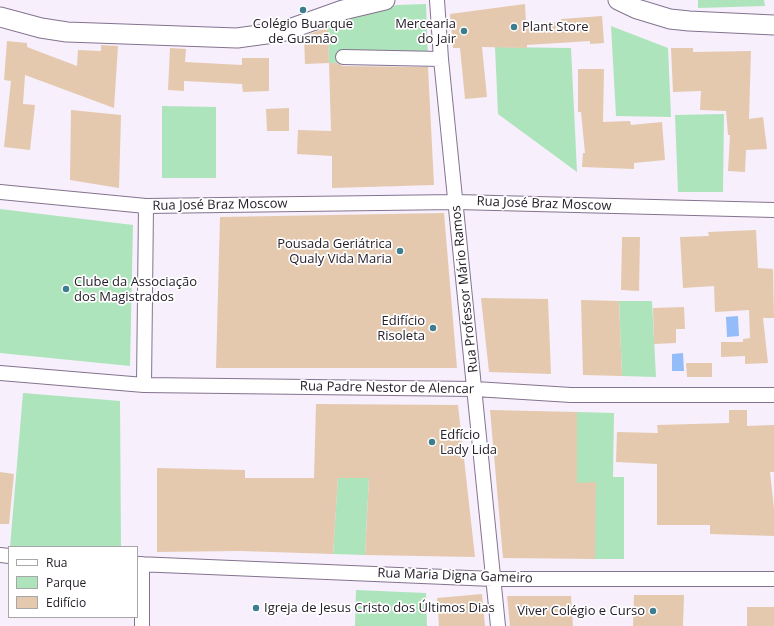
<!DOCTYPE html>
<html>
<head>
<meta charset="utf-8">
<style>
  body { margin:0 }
  #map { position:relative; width:774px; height:626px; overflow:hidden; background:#f7effc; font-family:"Open Sans",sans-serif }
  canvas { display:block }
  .legend { position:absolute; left:8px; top:546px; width:130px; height:72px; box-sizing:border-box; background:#fff; border:1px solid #a9a6aa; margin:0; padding:5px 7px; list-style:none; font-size:12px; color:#27202b }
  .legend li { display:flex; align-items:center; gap:8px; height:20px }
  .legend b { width:20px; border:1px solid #a9a6aa }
</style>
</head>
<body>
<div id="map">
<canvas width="774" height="626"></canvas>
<ul class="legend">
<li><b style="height:5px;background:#fff"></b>Rua</li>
<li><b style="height:11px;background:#ade4bc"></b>Parque</li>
<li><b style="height:11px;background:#e4c9ae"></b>Edifício</li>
</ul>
</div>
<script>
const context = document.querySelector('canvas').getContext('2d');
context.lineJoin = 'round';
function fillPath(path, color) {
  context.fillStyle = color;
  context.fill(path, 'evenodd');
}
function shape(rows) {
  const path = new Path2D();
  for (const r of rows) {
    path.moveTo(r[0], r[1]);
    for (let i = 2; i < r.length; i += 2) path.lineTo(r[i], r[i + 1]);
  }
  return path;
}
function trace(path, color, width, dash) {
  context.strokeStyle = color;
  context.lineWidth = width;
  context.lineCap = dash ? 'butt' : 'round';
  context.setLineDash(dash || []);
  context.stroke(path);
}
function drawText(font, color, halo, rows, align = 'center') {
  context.font = font + ' "Open Sans",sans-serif';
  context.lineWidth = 3.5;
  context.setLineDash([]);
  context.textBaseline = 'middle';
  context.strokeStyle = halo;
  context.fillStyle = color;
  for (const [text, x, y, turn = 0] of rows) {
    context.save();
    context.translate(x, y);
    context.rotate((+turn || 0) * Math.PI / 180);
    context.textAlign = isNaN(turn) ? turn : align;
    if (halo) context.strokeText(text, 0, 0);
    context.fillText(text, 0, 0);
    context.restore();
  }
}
fillPath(shape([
  [698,0,764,0,765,6,698,8],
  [426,4,428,60,329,63,328,24,348,16,397,5],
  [611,26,668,48,671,117,616,116],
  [495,47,571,48,577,172,498,114],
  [162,106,216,107,216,178,162,178],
  [724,114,723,192,678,192,675,115],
  [0,209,133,225,130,366,0,353],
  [619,301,652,301,656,377,622,376],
  [23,393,120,401,121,547,10,547],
  [577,412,614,413,613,477,624,477,624,559,595,559,577,483],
  [338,477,369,478,365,555,333,554],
  [356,590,426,593,427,626,355,626]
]), '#ade4bc');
fillPath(shape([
  [738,316,739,336,727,337,726,317],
  [683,353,684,371,672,371,672,354]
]), '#93bcf8');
fillPath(shape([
  [525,4,526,24,561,22,561,19,602,16,604,43,590,44,590,41,527,45,527,48,482,47,487,97,465,99,460,48,453,48,450,14],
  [328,27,329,63,305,64,304,36],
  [7,41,27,43,27,47,77,66,78,50,101,51,101,45,118,46,114,108,25,75,23,104,35,105,30,150,4,147,11,81,4,80],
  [170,48,186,49,185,62,242,65,242,58,269,58,269,91,243,92,242,84,184,81,184,91,168,90],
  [671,48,693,48,693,52,751,51,749,119,763,117,767,149,746,150,745,172,728,171,730,135,728,135,726,111,700,110,701,91,673,92],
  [329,63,337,63,343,66,428,67,434,185,332,188,332,156,297,154,298,130,331,131],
  [578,69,604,69,603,122,630,121,631,125,662,122,665,160,634,163,634,169,582,167,583,153,585,153,581,112,578,112],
  [289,108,289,131,267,131,266,109],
  [71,110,121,115,119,188,70,180],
  [444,213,457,368,216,368,220,217],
  [756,230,758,268,773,269,774,318,763,318,768,363,745,364,745,356,721,357,721,342,743,342,743,339,750,338,749,310,715,312,714,286,683,288,680,237,709,236,708,232],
  [622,237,640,237,639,291,621,290],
  [481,298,548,299,551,374,489,372],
  [581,300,619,301,622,376,583,375],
  [684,307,685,329,676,329,676,343,654,344,653,308],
  [686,363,712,363,712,377,687,377],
  [316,404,458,405,475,557,365,555,369,478,338,478,333,554,240,551,157,552,157,468,245,470,245,478,314,478],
  [490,410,577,412,577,483,596,482,595,559,503,558],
  [729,410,747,410,747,426,774,425,774,472,770,472,774,509,774,536,710,534,710,525,657,525,657,464,616,462,617,432,658,433,657,425,729,423],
  [0,472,14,474,9,524,0,524],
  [482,594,485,626,439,626,437,598],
  [634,595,684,595,683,626,633,626],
  [507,596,571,596,573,626,510,626],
  [747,607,774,607,774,626,747,626]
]), '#e4c9ae');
const street = shape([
  [437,0,441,59,498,626],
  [343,57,441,59],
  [0,192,146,206,456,202,774,210],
  [0,373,144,385,475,389,571,395,774,395],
  [144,385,146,206],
  [0,555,9,556],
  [137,564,493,579,774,579],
  [142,564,142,626]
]);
const secondary = shape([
  [618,0,637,9,670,19,689,21,774,25],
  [0,17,41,28,67,32,237,38,281,32,343,10,385,0]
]);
trace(street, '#84738f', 16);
trace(secondary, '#84738f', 21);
trace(street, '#fff', 14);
trace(secondary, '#fff', 19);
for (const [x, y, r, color] of [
  [303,10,4,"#3c7d90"],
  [514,27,4,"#3c7d90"],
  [464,31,4,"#3c7d90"],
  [400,251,4,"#3c7d90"],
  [66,289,4,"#3c7d90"],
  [433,328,4,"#3c7d90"],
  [432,442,4,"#3c7d90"],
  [256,608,4,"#3c7d90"],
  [653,611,4,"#3c7d90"]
]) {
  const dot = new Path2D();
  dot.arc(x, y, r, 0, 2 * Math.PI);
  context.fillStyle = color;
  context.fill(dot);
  trace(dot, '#fff', 1.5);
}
drawText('13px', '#27202b', '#fff', [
  ["Colégio Buarque",303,24,"center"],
  ["de Gusmão",303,39,"center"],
  ["Mercearia",456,24],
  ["do Jair",456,39],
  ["Plant Store",522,27,"left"],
  ["Pousada Geriátrica",392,244],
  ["Qualy Vida Maria",392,259],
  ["Clube da Associação",74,282,"left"],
  ["dos Magistrados",74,297,"left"],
  ["Edifício",425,321],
  ["Risoleta",425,336],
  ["Edfício",440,435,"left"],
  ["Lady Lida",440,450,"left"],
  ["Igreja de Jesus Cristo dos Últimos Dias",264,608,"left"],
  ["Viver Colégio e Curso",645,611]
], 'right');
drawText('13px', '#27202b', '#fff', [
  ["Rua José Braz Moscow",544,204,2],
  ["Rua José Braz Moscow",220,205,-1],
  ["Rua Professor Mário Ramos",465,289,-96],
  ["Rua Padre Nestor de Alencar",387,388,1],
  ["Rua Maria Digna Gameiro",455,576,2]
]);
</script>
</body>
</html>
